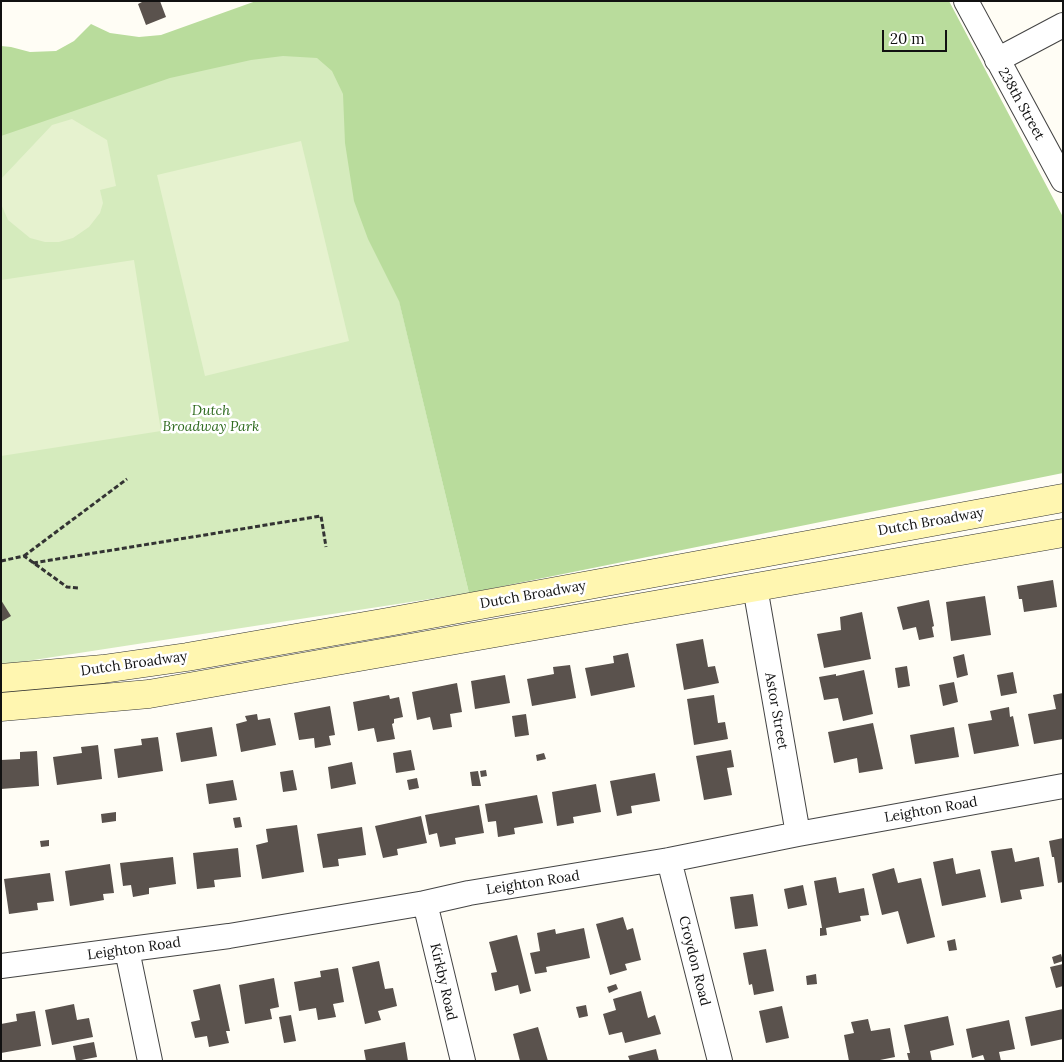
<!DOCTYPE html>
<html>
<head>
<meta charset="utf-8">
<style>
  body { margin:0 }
  #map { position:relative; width:1064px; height:1062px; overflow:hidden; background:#fffdf5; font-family:Lora,serif }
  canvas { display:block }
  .frame { position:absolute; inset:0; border:2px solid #111; pointer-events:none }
  .scale { position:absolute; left:882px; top:30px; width:65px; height:22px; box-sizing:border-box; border:2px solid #111; border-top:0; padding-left:6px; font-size:15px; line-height:18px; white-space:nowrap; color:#111; -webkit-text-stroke:4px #fff; paint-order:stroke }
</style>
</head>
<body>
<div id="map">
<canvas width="1064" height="1062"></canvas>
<div class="frame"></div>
<div class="scale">20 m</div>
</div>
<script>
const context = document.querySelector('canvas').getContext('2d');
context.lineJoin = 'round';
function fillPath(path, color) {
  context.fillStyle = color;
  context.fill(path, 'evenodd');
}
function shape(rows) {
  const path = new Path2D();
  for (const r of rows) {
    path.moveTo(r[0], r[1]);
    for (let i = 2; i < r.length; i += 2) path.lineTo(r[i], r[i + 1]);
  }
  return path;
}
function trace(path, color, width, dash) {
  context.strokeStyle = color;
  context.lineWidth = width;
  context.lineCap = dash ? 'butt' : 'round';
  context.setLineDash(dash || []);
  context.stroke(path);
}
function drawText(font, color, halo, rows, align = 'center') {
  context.font = font + ' Lora,serif';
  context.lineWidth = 5;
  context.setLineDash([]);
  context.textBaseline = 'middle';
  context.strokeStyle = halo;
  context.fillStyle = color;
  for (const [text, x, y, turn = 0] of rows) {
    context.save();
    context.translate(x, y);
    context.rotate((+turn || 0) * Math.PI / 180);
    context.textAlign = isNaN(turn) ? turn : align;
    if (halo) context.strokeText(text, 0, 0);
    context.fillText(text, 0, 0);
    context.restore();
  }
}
fillPath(shape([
  [329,7,469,593,1,665,1,81]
]), '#d5ebbd');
fillPath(shape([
  [256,1,949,1,1063,217,1063,473,469,593,399,301,368,239,354,201,345,143,343,94,332,71,317,58,283,56,251,60,170,78,1,136,1,46,11,47,30,52,56,51,74,41,91,24,110,33,139,37,161,35]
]), '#b9dc9c');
fillPath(shape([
  [72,119,107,140,116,186,100,190,103,203,100,213,89,227,73,238,59,242,45,242,30,238,8,220,1,204,1,179,52,125],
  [301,141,349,341,205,376,157,175],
  [134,260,161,431,1,456,1,280]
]), '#e6f2cf');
fillPath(shape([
  [144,1,160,1,166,17,146,25,138,4],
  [1053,580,1057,607,1024,612,1022,599,1019,599,1017,586],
  [985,596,991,635,951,641,946,602],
  [1,600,11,616,1,622],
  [929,600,934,626,932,627,934,637,919,640,916,627,903,630,897,607],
  [862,612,871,659,824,668,817,634,841,630,840,617],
  [703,639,708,667,715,666,719,683,684,690,676,644],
  [628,653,635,687,591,696,585,668,614,663,613,656],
  [964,654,968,675,957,678,953,657],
  [570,665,576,698,532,706,527,679,554,674,553,667],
  [907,666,910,686,898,688,895,668],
  [864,670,873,714,843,721,838,698,824,700,819,677,836,674,836,676],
  [1013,672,1017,693,1001,696,997,675],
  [505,675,510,703,475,709,471,681],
  [954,682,958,702,943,706,939,685],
  [457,683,462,712,450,714,452,727,433,730,430,717,417,720,412,692],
  [1063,693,1063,739,1034,744,1028,714,1056,709,1053,695],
  [389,695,390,699,399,697,403,717,394,719,394,723,392,724,395,739,377,742,374,728,358,731,353,702],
  [714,695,718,723,725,722,728,739,694,745,687,699],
  [330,706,335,735,329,736,331,745,315,748,314,738,299,740,294,713],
  [1009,707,1010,717,1013,716,1019,746,974,754,968,724,992,720,990,711],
  [257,714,258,720,270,718,276,745,241,752,236,724,247,721,245,716],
  [526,714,529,735,515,737,512,716],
  [873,723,883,769,859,773,857,758,834,763,828,732],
  [212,727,217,756,181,762,176,733],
  [954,727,959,757,915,764,910,735],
  [158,737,163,771,118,778,114,749,142,745,141,739],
  [98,745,102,779,57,785,53,757,82,753,81,747],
  [411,750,415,770,396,773,393,753],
  [731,750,734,767,727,768,732,795,704,800,696,756],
  [37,751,39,786,1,789,1,760,20,759,20,752],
  [544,753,546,759,537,761,536,755],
  [352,762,356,784,331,789,328,767],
  [293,770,297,790,283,792,280,772],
  [486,770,487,776,481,777,480,771],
  [478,771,481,786,472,786,470,772],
  [655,773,660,801,631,806,632,813,617,816,610,781],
  [417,778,419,788,409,790,407,780],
  [233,780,237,800,209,804,206,784],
  [596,784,601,812,573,817,574,823,557,826,552,792],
  [537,795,543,823,514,828,515,834,498,837,496,821,488,822,485,804],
  [479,805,484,833,455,838,456,844,440,847,437,833,429,835,425,815],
  [116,812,116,821,102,823,101,814],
  [421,816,427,843,397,849,398,855,383,858,375,826],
  [240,817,242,827,235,828,233,818],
  [297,825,304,872,262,879,256,845,268,842,266,829],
  [362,827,366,855,338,859,339,866,323,868,317,834],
  [1063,838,1063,882,1058,883,1054,857,1052,857,1049,841],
  [49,840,49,846,41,847,40,841],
  [238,848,241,877,214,880,215,887,197,889,193,853],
  [1012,848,1015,862,1039,857,1044,886,1020,890,1022,899,1001,903,991,851],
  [173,857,176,884,149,888,149,894,133,897,131,885,123,886,120,863],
  [953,858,956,874,980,869,986,897,942,906,933,862],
  [110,864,114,893,103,894,104,900,70,906,65,871],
  [894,868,898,883,921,878,935,937,907,944,898,911,882,915,872,874],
  [50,873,54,901,37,903,38,910,9,914,4,879],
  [836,877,839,893,864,888,869,915,860,916,861,921,826,928,827,935,820,936,820,928,822,928,814,881],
  [803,885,807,905,788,909,784,889],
  [753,894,758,926,735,929,730,897],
  [623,917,627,930,633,928,641,960,625,964,627,970,610,975,596,924],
  [584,928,590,958,546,967,547,972,535,974,530,953,540,951,537,933,555,929,556,934],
  [517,935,531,991,520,994,518,985,495,991,491,973,497,972,489,942],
  [955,939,957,950,949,951,947,941],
  [766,949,774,991,754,995,752,984,749,985,743,953],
  [1061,954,1063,961,1054,964,1052,957],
  [379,961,385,989,393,988,397,1006,378,1011,381,1020,365,1024,352,967],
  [1063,964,1063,986,1056,988,1050,967],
  [338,968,344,1002,333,1004,336,1017,318,1020,316,1008,299,1011,294,982,321,977,320,971],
  [816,974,817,984,807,985,806,976],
  [274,978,279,1007,270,1009,272,1019,245,1024,239,985],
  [220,984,230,1031,226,1031,229,1043,209,1047,207,1036,195,1038,191,1022,200,1020,193,990],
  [616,984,618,989,609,993,607,987],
  [641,991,648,1018,655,1015,661,1034,625,1043,622,1032,609,1035,603,1014,616,1010,613,999],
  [74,1004,77,1020,89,1018,93,1037,52,1045,45,1010],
  [586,1005,588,1016,579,1018,576,1007],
  [782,1006,789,1038,766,1043,759,1011],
  [1063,1009,1063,1039,1031,1046,1025,1017],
  [35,1011,41,1046,1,1053,1,1024,17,1021,16,1014],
  [291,1015,296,1041,284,1043,279,1017],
  [948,1016,954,1045,930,1051,932,1061,909,1061,907,1053,910,1053,904,1025],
  [868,1019,871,1031,890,1028,895,1057,875,1061,849,1061,844,1035,854,1033,851,1022],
  [1009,1020,1015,1049,999,1052,1001,1061,985,1061,983,1055,972,1058,966,1029],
  [538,1027,548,1061,520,1061,513,1034],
  [94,1042,97,1057,76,1061,73,1046],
  [405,1042,408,1061,366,1061,364,1050],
  [656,1049,659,1061,630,1061,628,1056]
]), '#5a524d');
const street = shape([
  [966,1,1063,180],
  [997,60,1063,25],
  [755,587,798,834],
  [669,860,720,1061],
  [425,903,463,1061],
  [127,950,150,1061],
  [1,966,229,936,425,903,469,893,669,860,798,834,1063,786]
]);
const secondary = shape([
  [1,678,103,669,187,657,388,622,1063,498],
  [1,707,149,694,1063,533]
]);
trace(street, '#444', 26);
trace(secondary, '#333', 29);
trace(shape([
  [24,556,127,479],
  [1,561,24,556,67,587,78,588],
  [33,563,321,516,326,547]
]), '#333', 3, [5, 2.5]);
trace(street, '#fff', 24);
trace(secondary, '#fff6b0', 28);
drawText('14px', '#111', '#fff', [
  ["238th Street",1021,104,61],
  ["Dutch Broadway",931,522,-10],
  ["Dutch Broadway",533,595,-10],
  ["Dutch Broadway",134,664,-8],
  ["Astor Street",776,711,80],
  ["Leighton Road",931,810,-10],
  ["Leighton Road",533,883,-9],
  ["Leighton Road",134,949,-8],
  ["Croydon Road",694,961,76],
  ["Kirkby Road",443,982,77]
]);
drawText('italic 14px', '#2f6b1f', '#fff', [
  ["Dutch",211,411],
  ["Broadway Park",211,427]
]);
</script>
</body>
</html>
